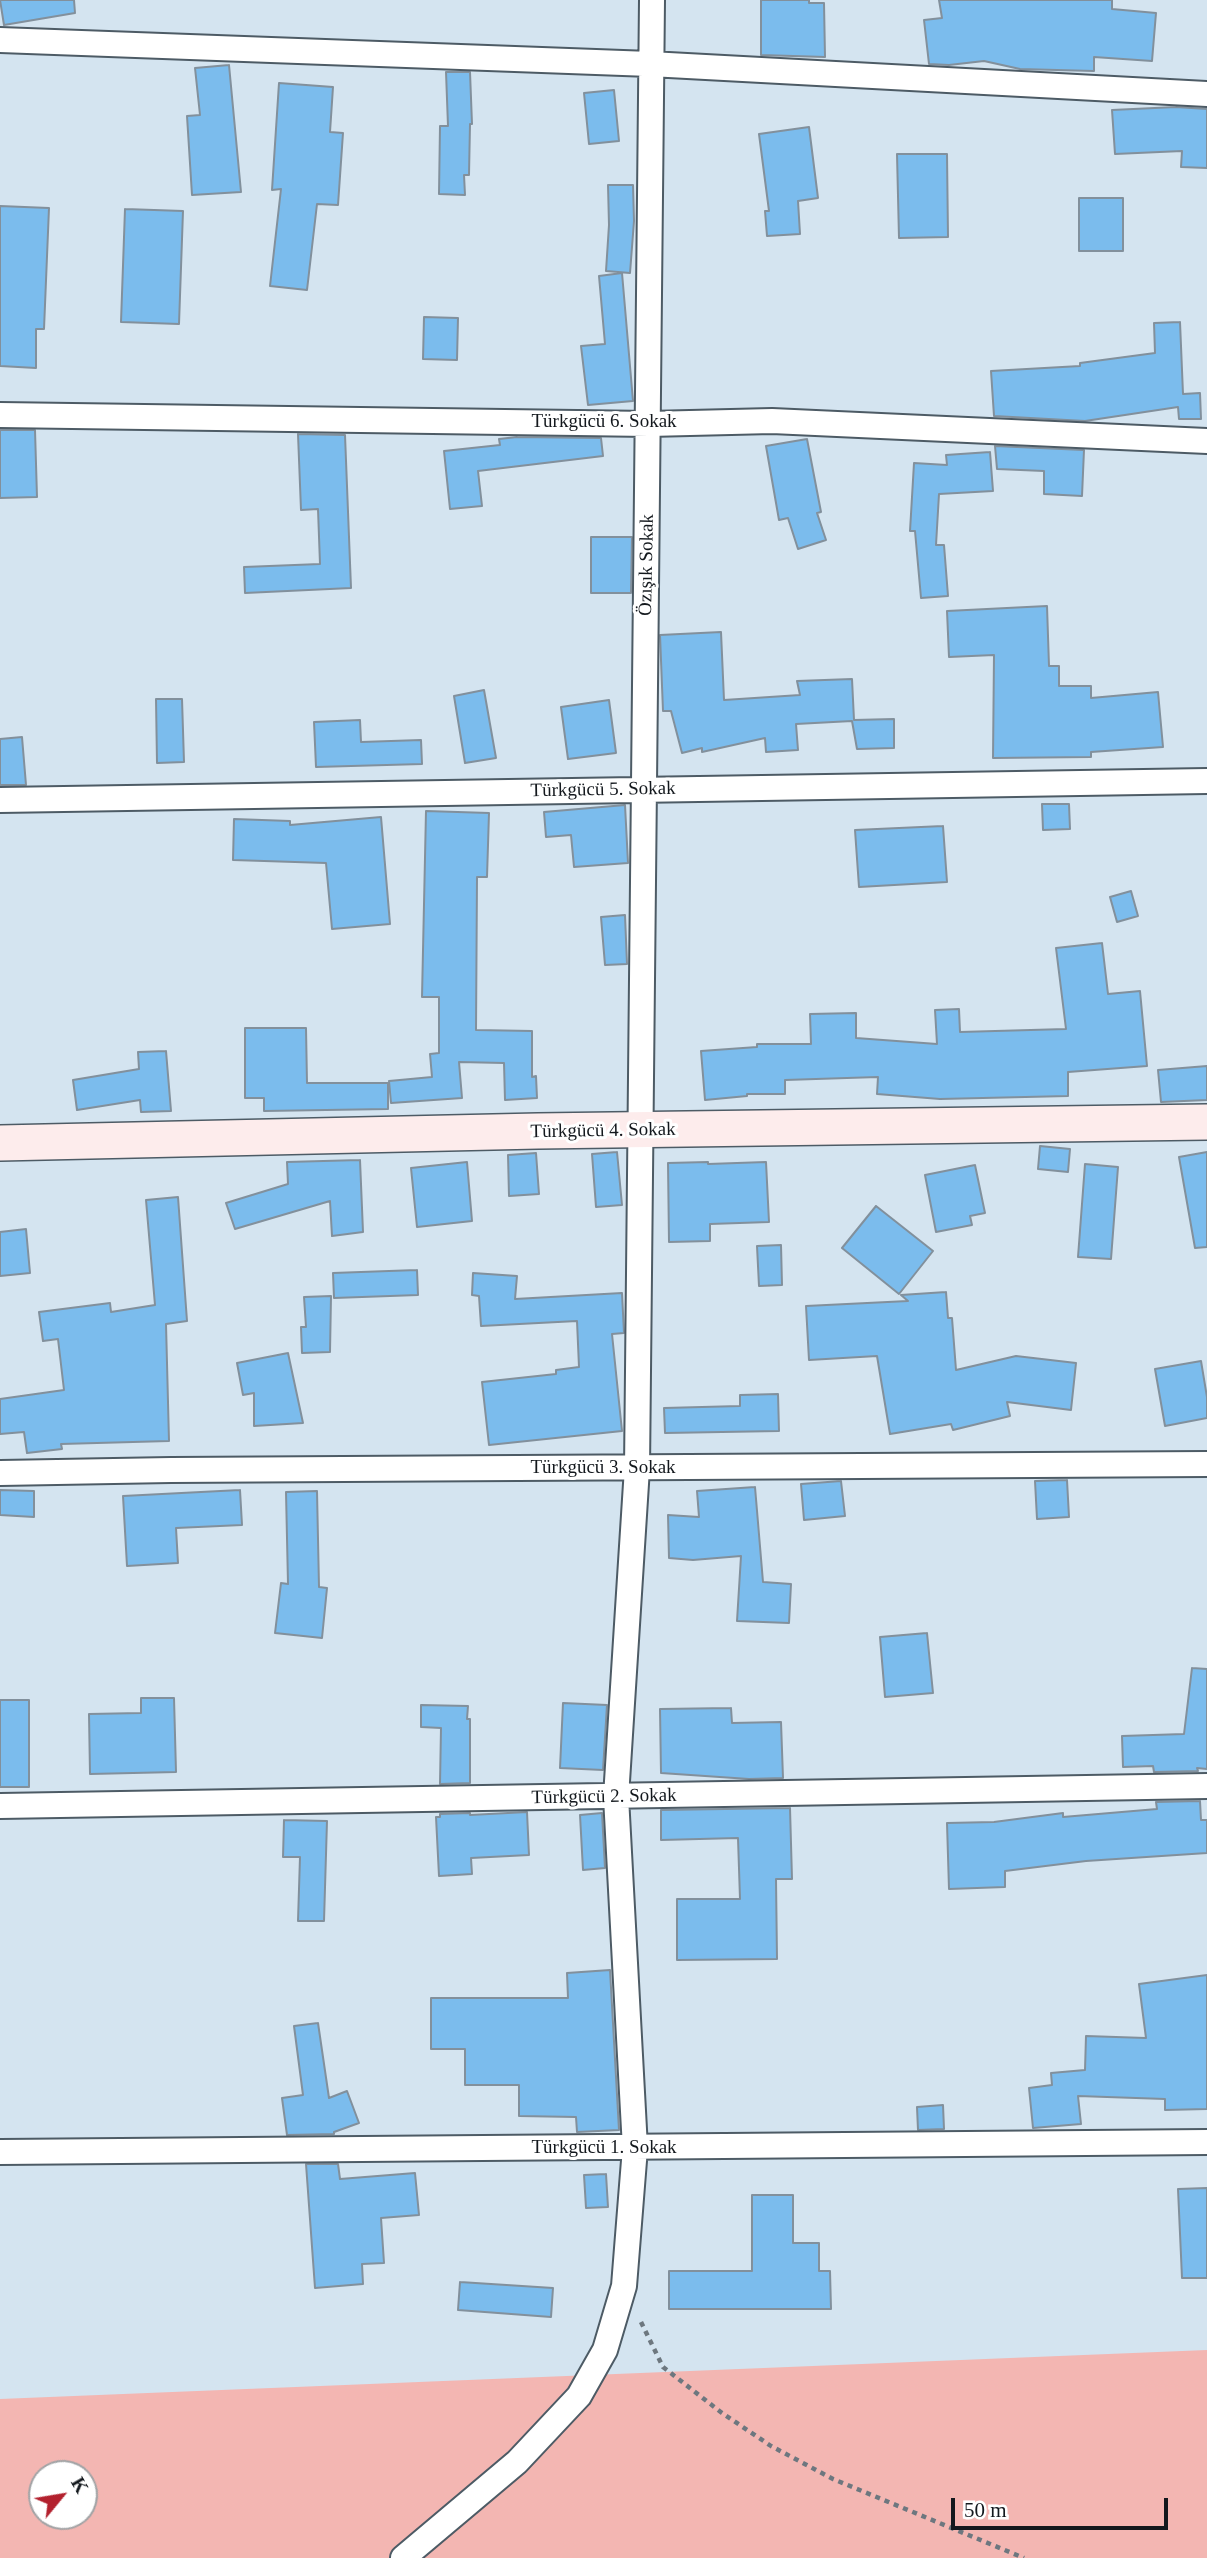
<!DOCTYPE html>
<html>
<head>
<meta charset="utf-8">
<style>
  body { margin:0 }
  #map { position:relative; width:1207px; height:2558px; overflow:hidden; background:#d4e4f0; font-family:"Times New Roman",serif }
  canvas { display:block }
  .north { position:absolute; left:28px; top:2460px; width:70px; height:70px; box-sizing:border-box; background:#fff; border:2px solid #a1a3a5; border-radius:50%; rotate:60deg; font-size:19px; font-weight:700; line-height:28px; text-align:center; color:#13181d }
  .north::after { content:''; display:block; margin:auto; width:24px; height:32px; background:#b3212e; clip-path:polygon(50% 0,100% 100%,50% 72%,0 100%) }
  .scale { position:absolute; left:951px; top:2498px; width:217px; height:32px; box-sizing:border-box; border:4px solid #13181d; border-top:0; padding-left:9px; font-size:21px; line-height:24px; white-space:nowrap; color:#13181d; -webkit-text-stroke:5px #fff; paint-order:stroke }
</style>
</head>
<body>
<div id="map">
<canvas width="1207" height="2558"></canvas>
<div class="north">K</div>
<div class="scale">50 m</div>
</div>
<script>
const context = document.querySelector('canvas').getContext('2d');
context.lineJoin = 'round';
function fillPath(path, color) {
  context.fillStyle = color;
  context.fill(path, 'evenodd');
}
function shape(rows) {
  const path = new Path2D();
  for (const r of rows) {
    path.moveTo(r[0], r[1]);
    for (let i = 2; i < r.length; i += 2) path.lineTo(r[i], r[i + 1]);
  }
  return path;
}
function trace(path, color, width, dash) {
  context.strokeStyle = color;
  context.lineWidth = width;
  context.lineCap = dash ? 'butt' : 'round';
  context.setLineDash(dash || []);
  context.stroke(path);
}
function drawText(font, color, halo, rows, align = 'center') {
  context.font = font + ' "Times New Roman",serif';
  context.lineWidth = 6;
  context.setLineDash([]);
  context.textBaseline = 'middle';
  context.strokeStyle = halo;
  context.fillStyle = color;
  for (const [text, x, y, turn = 0] of rows) {
    context.save();
    context.translate(x, y);
    context.rotate((+turn || 0) * Math.PI / 180);
    context.textAlign = isNaN(turn) ? turn : align;
    if (halo) context.strokeText(text, 0, 0);
    context.fillText(text, 0, 0);
    context.restore();
  }
}
fillPath(shape([
  [1207,2350,1207,2558,0,2558,0,2399],
  [42,2474,84,2474,84,2516,42,2516]
]), '#f3b6b2');
const building = shape([
  [0,0,74,0,75,13,4,25,0,0],
  [761,0,809,0,809,3,824,3,825,57,761,55,761,0],
  [939,0,1112,0,1112,9,1156,13,1152,61,1094,57,1094,71,1020,69,984,61,949,65,929,64,924,20,942,18,939,0],
  [229,65,241,192,192,195,187,116,200,115,195,68,229,65],
  [446,72,470,72,472,124,470,124,469,175,464,175,465,195,439,194,440,126,448,126,446,72],
  [279,83,333,87,330,132,343,133,338,205,317,204,307,290,270,286,281,189,272,190,279,83],
  [614,90,619,141,589,144,584,93,614,90],
  [1176,107,1207,109,1207,168,1181,167,1182,151,1115,154,1112,110,1176,107],
  [809,127,818,198,798,201,800,234,767,236,765,211,769,211,759,134,809,127],
  [897,154,947,154,948,237,899,238,897,154],
  [608,185,633,185,634,221,630,273,606,271,609,225,608,185],
  [1079,198,1123,198,1123,251,1079,251,1079,198],
  [0,206,49,208,44,329,36,329,36,368,0,366,0,206],
  [125,209,183,211,179,324,121,322,125,209],
  [622,273,633,401,588,405,581,346,605,344,599,276,622,273],
  [424,317,458,318,457,360,423,359,424,317],
  [1180,322,1183,394,1200,393,1201,419,1179,419,1178,407,1085,421,994,416,991,371,1080,366,1080,363,1155,353,1154,323,1180,322],
  [0,430,35,430,37,497,0,498,0,430],
  [298,434,345,435,351,588,245,593,244,567,320,564,318,509,301,510,298,434],
  [517,437,601,438,603,456,478,471,482,506,450,509,444,451,500,445,499,439,517,437],
  [807,439,821,512,817,513,826,540,798,549,788,518,779,520,766,446,807,439],
  [995,446,1084,450,1082,496,1044,494,1044,471,997,469,995,446],
  [990,452,993,491,939,494,936,545,944,545,948,596,921,598,915,531,910,531,914,463,947,465,946,455,990,452],
  [591,537,632,537,631,593,591,593,591,537],
  [1047,606,1049,666,1059,666,1059,686,1091,686,1091,698,1158,692,1163,747,1091,752,1091,757,993,758,994,655,949,657,947,611,1047,606],
  [721,632,724,700,800,695,797,681,852,679,854,720,894,719,894,748,857,749,852,721,796,724,798,750,766,752,765,738,702,752,702,748,682,753,671,711,663,711,660,635,721,632],
  [484,690,496,758,465,763,454,696,484,690],
  [156,699,182,699,184,762,157,763,156,699],
  [609,700,616,753,568,759,561,707,609,700],
  [360,720,361,742,421,740,422,764,316,767,314,722,360,720],
  [22,737,26,785,0,785,0,739,22,737],
  [1042,804,1069,804,1070,829,1043,830,1042,804],
  [625,805,628,863,574,867,571,835,546,837,544,812,625,805],
  [426,811,489,813,487,877,477,877,476,1030,532,1031,532,1077,536,1076,537,1098,505,1100,504,1063,459,1062,462,1098,391,1103,389,1081,432,1077,430,1054,439,1053,439,997,422,997,426,811],
  [381,817,390,924,332,929,326,863,233,860,234,819,290,821,290,825,381,817],
  [943,826,947,882,859,887,855,830,943,826],
  [1131,891,1138,916,1117,922,1110,897,1131,891],
  [625,915,627,964,605,965,601,917,625,915],
  [1102,943,1108,994,1140,991,1147,1066,1068,1072,1068,1096,940,1099,877,1094,878,1077,785,1080,785,1094,747,1094,747,1096,705,1100,701,1051,757,1047,757,1044,811,1044,810,1014,856,1013,856,1038,937,1044,935,1010,959,1009,960,1032,1066,1029,1056,948,1102,943],
  [245,1028,306,1028,307,1083,388,1083,388,1109,264,1111,264,1098,245,1098,245,1028],
  [166,1051,171,1111,141,1112,140,1100,77,1110,73,1080,139,1069,138,1052,166,1051],
  [1207,1066,1207,1100,1161,1102,1158,1070,1207,1066],
  [1040,1146,1070,1149,1068,1172,1038,1169,1040,1146],
  [617,1152,622,1205,596,1207,592,1154,617,1152],
  [1207,1152,1207,1247,1195,1248,1179,1157,1207,1152],
  [536,1153,539,1194,509,1196,508,1155,536,1153],
  [360,1160,363,1232,332,1236,330,1201,235,1229,226,1203,288,1184,287,1162,360,1160],
  [467,1162,472,1221,417,1227,411,1168,467,1162],
  [708,1162,708,1164,766,1162,769,1222,710,1224,710,1241,669,1242,668,1163,708,1162],
  [1085,1164,1118,1167,1111,1259,1078,1257,1085,1164],
  [975,1165,985,1213,970,1216,972,1225,936,1232,925,1175,975,1165],
  [178,1197,187,1321,166,1324,169,1441,61,1444,62,1449,27,1453,24,1432,0,1434,0,1399,64,1390,58,1339,43,1341,39,1312,110,1303,111,1312,155,1305,146,1200,178,1197],
  [876,1206,933,1251,899,1294,842,1248,876,1206],
  [26,1229,30,1273,0,1276,0,1232,26,1229],
  [781,1245,782,1285,759,1286,757,1246,781,1245],
  [417,1270,418,1295,334,1298,333,1273,417,1270],
  [473,1273,517,1276,515,1299,622,1293,624,1333,612,1334,622,1431,489,1445,482,1382,556,1374,556,1370,579,1367,577,1321,481,1326,479,1296,472,1295,473,1273],
  [946,1292,948,1318,952,1318,956,1370,1016,1356,1076,1363,1071,1410,1007,1402,1010,1416,953,1430,951,1424,890,1434,877,1356,809,1360,806,1306,908,1301,901,1295,946,1292],
  [331,1296,330,1352,302,1353,301,1327,306,1327,304,1297,331,1296],
  [288,1353,303,1423,254,1426,254,1393,243,1395,237,1363,288,1353],
  [1201,1361,1207,1397,1207,1418,1165,1426,1155,1369,1201,1361],
  [778,1394,779,1431,665,1433,664,1408,740,1406,740,1395,778,1394],
  [1067,1480,1069,1517,1037,1519,1035,1481,1067,1480],
  [841,1481,845,1516,804,1520,801,1484,841,1481],
  [755,1487,763,1582,791,1584,789,1623,737,1621,741,1556,693,1560,669,1558,668,1515,699,1517,697,1491,755,1487],
  [0,1490,34,1491,34,1517,0,1515,0,1490],
  [240,1490,242,1525,176,1528,178,1563,127,1566,123,1496,240,1490],
  [317,1491,319,1587,327,1588,322,1638,275,1633,281,1583,288,1584,286,1492,317,1491],
  [927,1633,933,1693,885,1697,880,1637,927,1633],
  [1192,1668,1207,1669,1207,1769,1197,1768,1198,1771,1154,1772,1153,1766,1123,1767,1122,1736,1184,1734,1192,1668],
  [141,1698,174,1698,176,1772,90,1774,89,1714,141,1713,141,1698],
  [0,1700,29,1700,29,1787,0,1787,0,1700],
  [563,1703,607,1705,603,1770,560,1768,563,1703],
  [421,1705,468,1706,467,1719,470,1719,470,1783,440,1784,441,1728,421,1727,421,1705],
  [731,1708,732,1723,781,1722,783,1778,749,1779,661,1773,660,1709,731,1708],
  [1200,1801,1201,1820,1207,1820,1207,1853,1086,1861,1005,1871,1005,1887,949,1889,947,1823,994,1822,1063,1813,1063,1817,1157,1809,1156,1802,1200,1801],
  [790,1808,792,1879,776,1879,777,1959,677,1960,677,1899,740,1899,738,1838,661,1840,661,1810,790,1808],
  [527,1812,529,1855,471,1858,472,1874,439,1876,436,1817,440,1817,440,1814,470,1813,470,1815,527,1812],
  [602,1813,605,1868,583,1870,580,1815,602,1813],
  [284,1820,327,1821,324,1921,298,1921,300,1857,283,1857,284,1820],
  [610,1970,619,2130,577,2132,576,2117,519,2116,519,2085,465,2085,465,2049,431,2049,431,1998,568,1998,567,1973,610,1970],
  [1207,1975,1207,2109,1165,2110,1165,2099,1078,2096,1081,2124,1033,2128,1029,2088,1052,2085,1051,2073,1085,2070,1086,2036,1146,2038,1139,1984,1207,1975],
  [318,2023,329,2098,347,2091,359,2123,334,2132,334,2134,287,2135,282,2098,303,2095,294,2026,318,2023],
  [943,2105,944,2129,918,2130,917,2107,943,2105],
  [306,2164,338,2164,340,2179,415,2173,419,2215,381,2218,384,2263,362,2264,363,2284,315,2288,306,2164],
  [606,2174,608,2207,586,2208,584,2175,606,2174],
  [1207,2188,1207,2278,1182,2278,1178,2189,1207,2188],
  [752,2195,793,2195,793,2243,819,2243,819,2271,830,2271,831,2309,669,2309,669,2271,752,2271,752,2195],
  [460,2282,553,2288,551,2317,458,2310,460,2282]
]);
fillPath(building, '#7bbced');
trace(building, '#82909c', 2);
const street = shape([
  [0,40,650,64,1207,94],
  [0,415,649,424,772,421,1207,441],
  [0,800,1207,781],
  [0,1473,171,1470,1207,1464],
  [0,1806,1207,1786],
  [0,2152,1207,2142],
  [403,2558,517,2462,579,2396,605,2350,624,2286,635,2148,616,1797,637,1468,652,0]
]);
const secondary = shape([
  [0,1143,538,1131,1207,1122]
]);
trace(street, '#4d5b65', 28);
trace(secondary, '#4d5b65', 38);
trace(shape([
  [641,2322,663,2367,722,2413,771,2446,833,2479,1024,2558]
]), '#6d777f', 4.5, [5, 5]);
trace(street, '#fff', 24);
trace(secondary, '#fdecec', 35);
drawText('19px', '#13181d', '#fff', [
  ["Türkgücü 6. Sokak",604,422],
  ["Özışık Sokak",647,565,-89],
  ["Türkgücü 5. Sokak",603,790,-1],
  ["Türkgücü 4. Sokak",603,1131,-1],
  ["Türkgücü 3. Sokak",603,1468],
  ["Türkgücü 2. Sokak",604,1797,-1],
  ["Türkgücü 1. Sokak",604,2148]
]);
</script>
</body>
</html>
